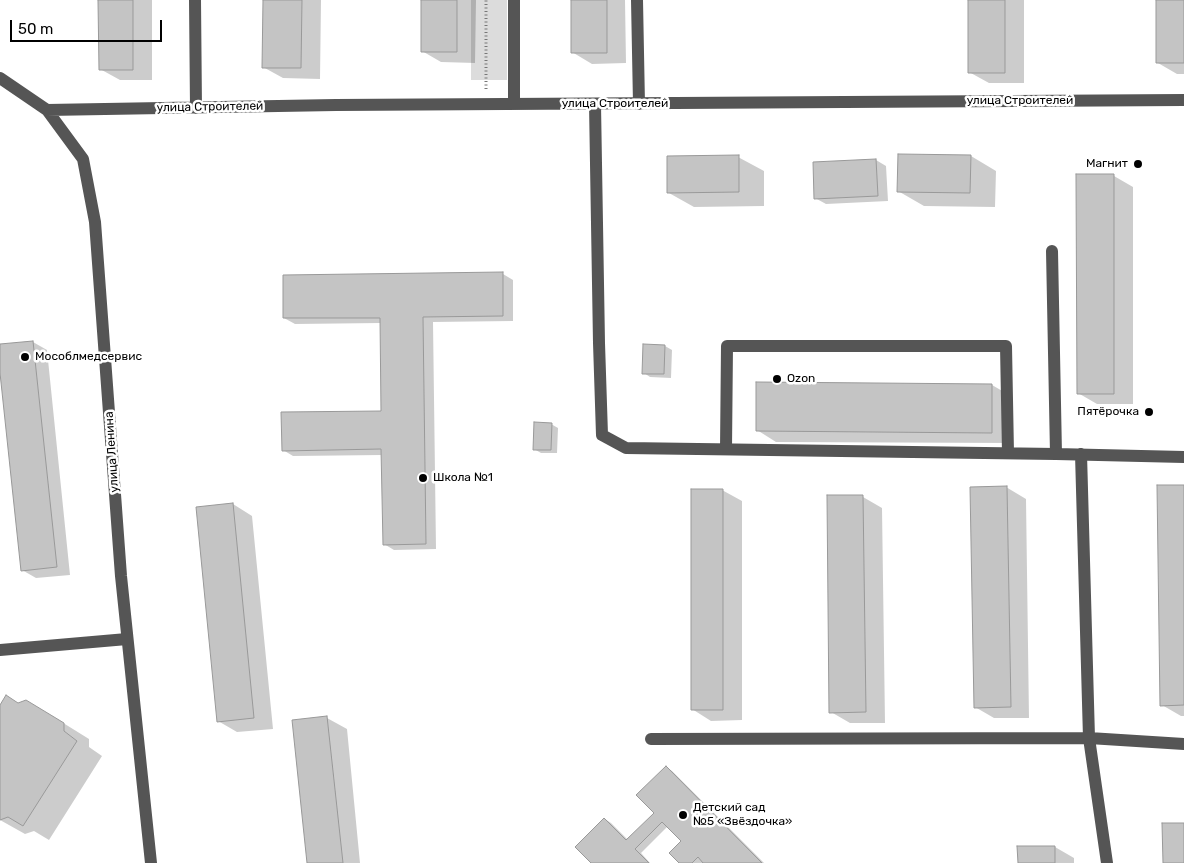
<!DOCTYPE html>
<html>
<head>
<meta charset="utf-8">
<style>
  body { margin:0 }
  #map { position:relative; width:1184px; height:863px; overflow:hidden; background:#fff; font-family:Rubik,sans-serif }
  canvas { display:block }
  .scale { position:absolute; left:10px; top:20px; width:152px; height:22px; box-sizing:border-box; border:2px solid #000; border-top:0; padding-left:6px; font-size:15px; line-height:18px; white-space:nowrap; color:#000; -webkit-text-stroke:4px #fff; paint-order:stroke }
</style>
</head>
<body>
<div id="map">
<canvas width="1184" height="863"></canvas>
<div class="scale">50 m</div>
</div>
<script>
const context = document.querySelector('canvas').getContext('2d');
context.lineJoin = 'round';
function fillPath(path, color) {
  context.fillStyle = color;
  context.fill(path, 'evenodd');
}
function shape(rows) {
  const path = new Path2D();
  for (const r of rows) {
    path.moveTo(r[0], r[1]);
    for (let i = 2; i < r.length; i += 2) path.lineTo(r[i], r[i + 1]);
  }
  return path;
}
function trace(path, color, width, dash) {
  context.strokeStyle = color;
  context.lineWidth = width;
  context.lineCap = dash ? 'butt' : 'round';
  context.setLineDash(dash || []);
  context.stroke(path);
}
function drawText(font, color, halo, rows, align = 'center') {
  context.font = font + ' Rubik,sans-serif';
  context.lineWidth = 5;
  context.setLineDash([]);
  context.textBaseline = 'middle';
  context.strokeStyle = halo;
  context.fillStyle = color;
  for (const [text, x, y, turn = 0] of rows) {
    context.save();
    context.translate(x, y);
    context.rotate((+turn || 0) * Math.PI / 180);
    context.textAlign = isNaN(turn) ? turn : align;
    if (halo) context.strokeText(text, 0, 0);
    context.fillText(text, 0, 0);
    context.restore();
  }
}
fillPath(shape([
  [471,0,507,0,507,80,471,80]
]), '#dcdcdc');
fillPath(shape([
  [100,0,152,0,152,80,120,80,100,69],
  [264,0,321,0,320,79,283,78,263,67],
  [422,0,476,0,475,63,441,62,422,51],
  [572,0,625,0,626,63,592,64,572,52],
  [969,0,1024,0,1024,83,989,83,969,72],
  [1157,0,1184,0,1184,74,1177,74,1158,63],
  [971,156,996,171,995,207,924,206,898,191],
  [738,157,764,171,764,206,694,207,669,193],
  [876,160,886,166,888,201,826,204,815,198],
  [1114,176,1133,187,1133,404,1097,404,1078,393],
  [503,274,513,280,513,321,433,322,436,549,394,550,384,544,383,455,293,456,283,450,382,412,381,323,295,324,284,318],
  [33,342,47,350,70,575,36,578,22,570,0,361,0,346],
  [644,346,665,346,672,350,671,378,650,377,644,373],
  [992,385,1011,396,1011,443,776,442,757,430],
  [551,424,558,428,557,453,541,453,534,449],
  [1184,486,1184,716,1181,716,1162,705],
  [1006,487,1026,499,1029,718,994,718,975,707],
  [722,490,742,501,742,720,711,721,692,709],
  [863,497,882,508,885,723,850,723,831,712],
  [233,504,252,516,273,729,237,732,218,721],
  [19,704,52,716,89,739,89,747,102,756,49,840,34,831,25,834,0,820,0,707],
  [327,718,347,729,360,863,308,863,293,721],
  [666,767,672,771,764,863,705,863,704,862,702,863,681,863,683,841,668,826,641,853,650,863,592,863,605,819,611,823,628,840,656,813],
  [1055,847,1074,858,1074,863,1019,863]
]), '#0003');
const building = shape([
  [98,0,133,0,133,70,99,70,98,0],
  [263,0,302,0,301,68,262,68,263,0],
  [421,0,457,0,457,52,421,52,421,0],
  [571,0,607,0,607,53,571,53,571,0],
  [968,0,1005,0,1005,73,968,73,968,0],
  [1156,0,1184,0,1184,63,1156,63,1156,0],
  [898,154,971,155,970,193,897,192,898,154],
  [739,155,739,192,667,193,667,156,739,155],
  [876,159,878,196,814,199,813,162,876,159],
  [1076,174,1114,174,1114,394,1077,394,1076,174],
  [503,272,503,316,423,317,426,544,383,545,381,449,282,451,281,412,381,411,380,318,283,318,283,275,503,272],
  [33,341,57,567,21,571,0,373,0,344,33,341],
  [643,344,665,345,664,374,642,374,643,344],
  [756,382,992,384,992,433,756,431,756,382],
  [534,422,552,423,551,450,533,450,534,422],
  [1157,485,1184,485,1184,705,1160,706,1157,485],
  [1007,486,1011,707,974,708,970,487,1007,486],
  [691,489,723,489,723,710,691,710,691,489],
  [827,495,863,495,866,712,829,713,827,495],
  [233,503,254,718,217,722,196,507,233,503],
  [6,695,18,703,26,700,64,723,64,731,77,741,23,826,8,817,0,820,0,705,6,695],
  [327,716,343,863,307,863,292,720,327,716],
  [666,766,762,863,703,863,698,857,692,863,679,863,669,853,681,841,662,822,635,849,649,863,591,863,575,847,604,818,626,840,654,813,636,795,666,766],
  [1162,823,1184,823,1184,863,1163,863,1162,823],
  [1017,846,1055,846,1055,863,1018,863,1017,846]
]);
fillPath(building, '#c4c4c4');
trace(building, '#999', 1);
trace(shape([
  [486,89,486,0]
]), '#777', 3, [1, 2.5]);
trace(shape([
  [195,0,196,108],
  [637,0,639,104],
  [0,78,47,110,83,159,95,222,121,576,151,863],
  [514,104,514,0],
  [595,104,599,343,602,435,626,448,1056,454,1184,457],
  [47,110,336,105,1184,100],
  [1052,251,1056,454],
  [726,449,727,346,1006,346,1008,453],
  [1081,454,1089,738,1107,863],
  [0,650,127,639],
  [651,739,1089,738,1184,744]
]), '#555', 12);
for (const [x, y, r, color] of [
  [1138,164,5,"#000"],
  [25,357,5,"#000"],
  [777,379,5,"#000"],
  [1149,412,5,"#000"],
  [423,478,5,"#000"],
  [683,815,5,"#000"]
]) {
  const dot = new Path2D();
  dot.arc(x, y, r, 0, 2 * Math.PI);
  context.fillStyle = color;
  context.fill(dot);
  trace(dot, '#fff', 2);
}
drawText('12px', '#000', '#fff', [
  ["улица Строителей",1020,101],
  ["улица Строителей",615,104],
  ["улица Строителей",210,107,-1],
  ["улица Ленина",112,452,-94]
]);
drawText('12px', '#000', '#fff', [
  ["Магнит",1128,164,"right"],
  ["Мособлмедсервис",35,357],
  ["Ozon",787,379],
  ["Пятёрочка",1139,412,"right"],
  ["Школа №1",433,478],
  ["Детский сад",693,808],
  ["№5 «Звёздочка»",693,822]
], 'left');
</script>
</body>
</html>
